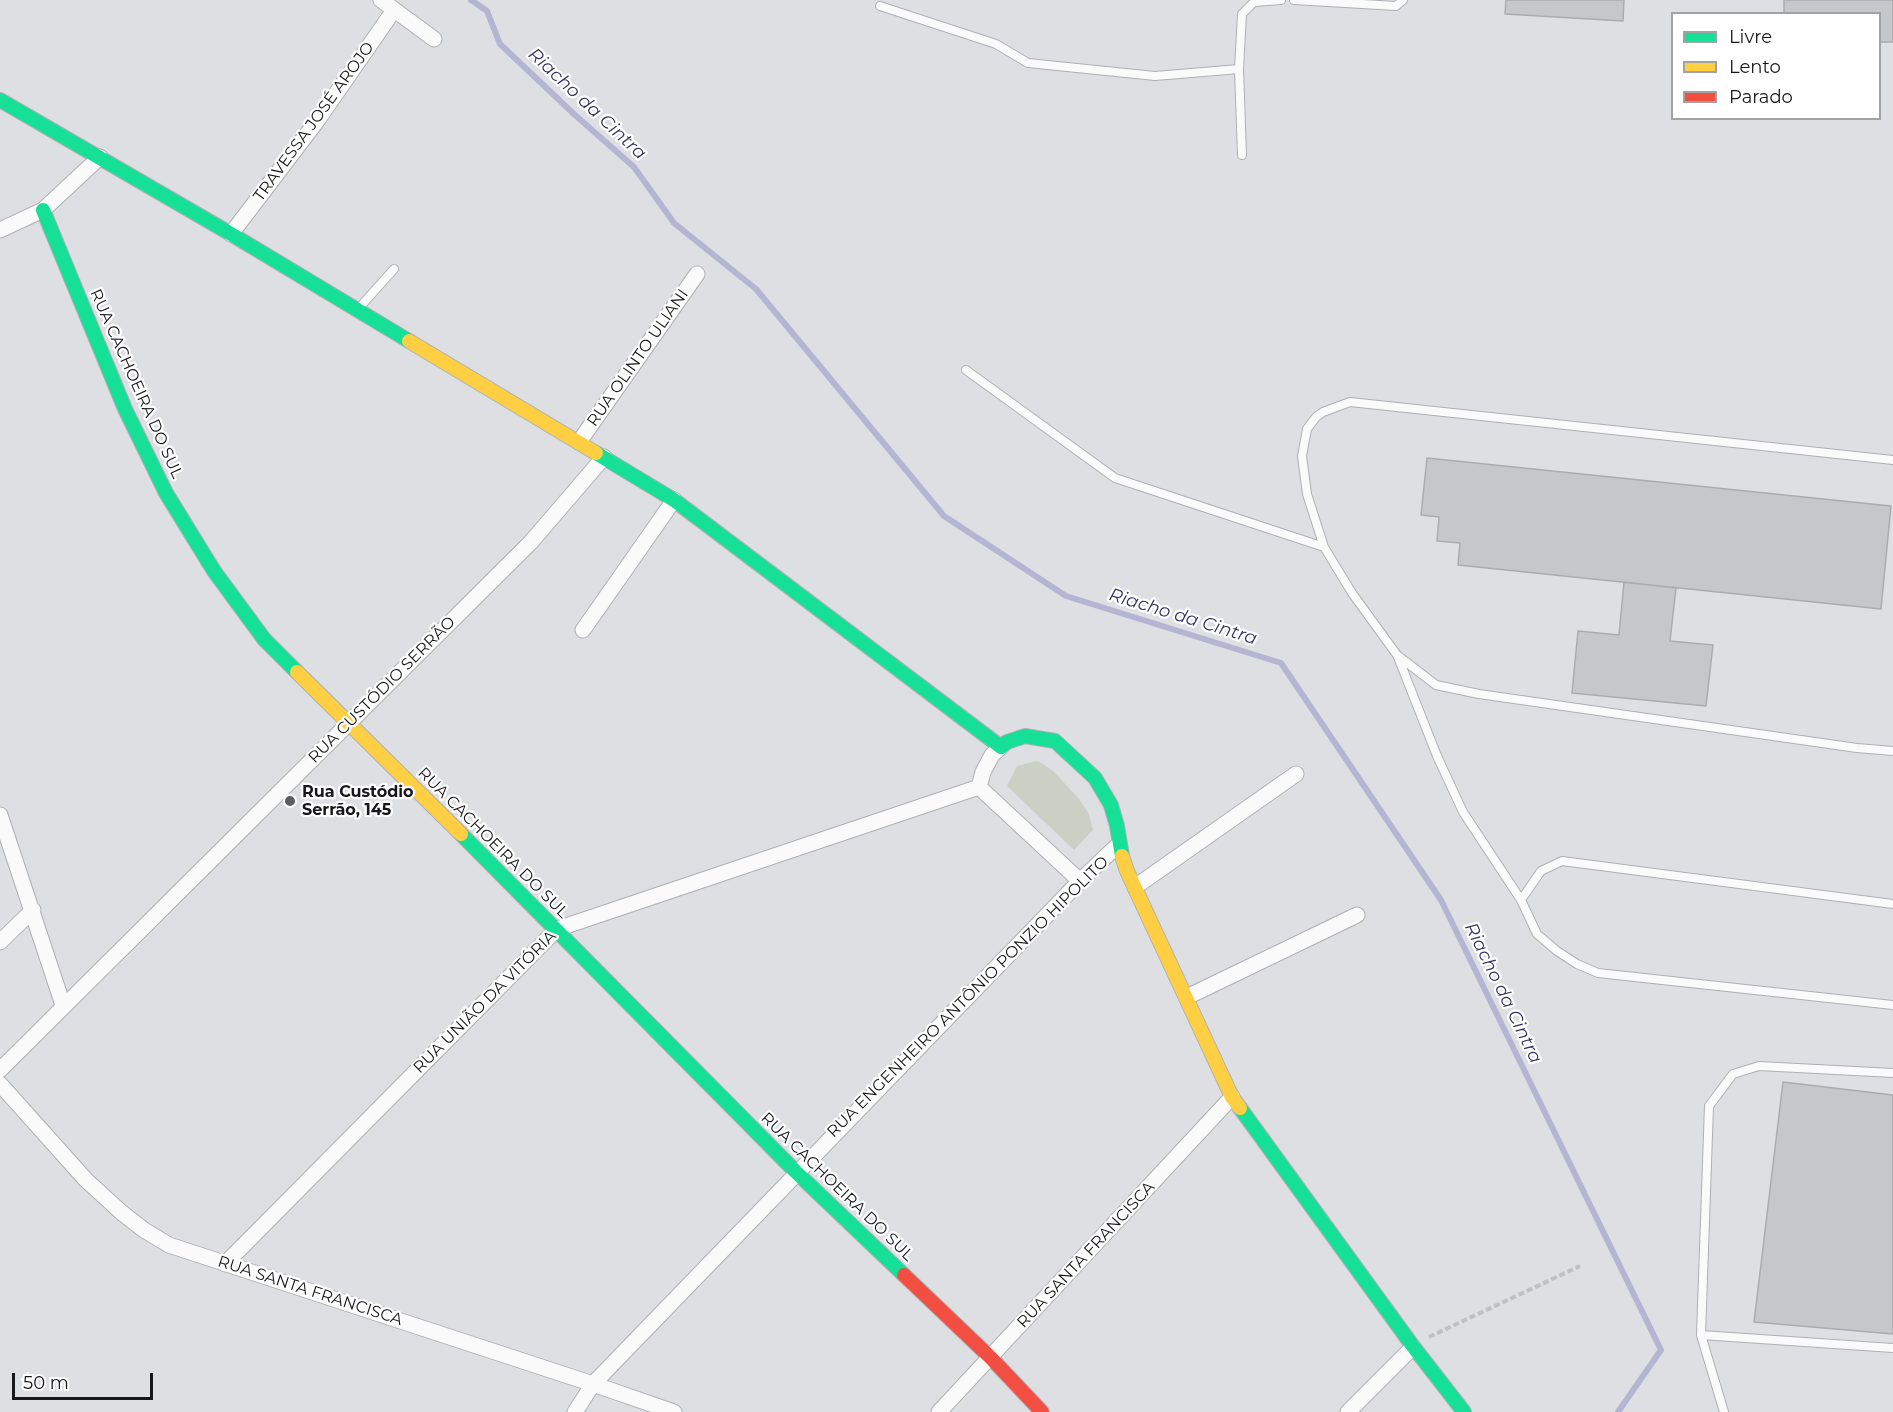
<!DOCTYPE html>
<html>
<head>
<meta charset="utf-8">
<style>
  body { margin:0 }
  #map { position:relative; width:1893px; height:1412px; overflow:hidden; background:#dedfe3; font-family:Montserrat,sans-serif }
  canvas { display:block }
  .legend { position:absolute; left:1671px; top:12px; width:210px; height:108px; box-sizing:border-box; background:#fff; border:2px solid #a2a2a3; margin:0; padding:8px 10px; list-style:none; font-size:18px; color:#171719 }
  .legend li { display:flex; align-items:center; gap:12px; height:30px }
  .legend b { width:30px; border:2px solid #a2a2a3 }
  .scale { position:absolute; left:12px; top:1373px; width:141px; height:27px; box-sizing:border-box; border:3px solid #171719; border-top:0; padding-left:8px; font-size:18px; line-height:21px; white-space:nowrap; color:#171719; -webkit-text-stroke:4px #fff; paint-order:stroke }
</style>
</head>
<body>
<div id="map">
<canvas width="1893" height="1412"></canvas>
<ul class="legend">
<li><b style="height:8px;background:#16e098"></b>Livre</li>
<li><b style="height:8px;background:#ffcf43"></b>Lento</li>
<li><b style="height:8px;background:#f24e42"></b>Parado</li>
</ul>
<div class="scale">50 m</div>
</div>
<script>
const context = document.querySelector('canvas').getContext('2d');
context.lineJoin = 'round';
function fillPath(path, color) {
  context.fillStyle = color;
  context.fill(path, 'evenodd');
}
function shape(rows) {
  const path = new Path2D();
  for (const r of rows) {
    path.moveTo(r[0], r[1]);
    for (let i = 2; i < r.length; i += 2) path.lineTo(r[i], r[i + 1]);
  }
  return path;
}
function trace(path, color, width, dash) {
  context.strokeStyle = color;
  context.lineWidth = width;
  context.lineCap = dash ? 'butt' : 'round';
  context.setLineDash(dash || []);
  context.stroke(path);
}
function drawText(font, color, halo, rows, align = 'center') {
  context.font = font + ' Montserrat,sans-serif';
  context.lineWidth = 4.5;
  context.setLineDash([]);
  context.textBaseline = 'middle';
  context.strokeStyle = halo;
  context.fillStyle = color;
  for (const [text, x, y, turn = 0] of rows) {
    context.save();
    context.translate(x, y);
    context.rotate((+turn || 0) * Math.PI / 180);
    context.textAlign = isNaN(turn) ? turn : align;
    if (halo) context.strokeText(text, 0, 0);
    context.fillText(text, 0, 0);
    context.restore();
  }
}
fillPath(shape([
  [1036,761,1042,763,1054,772,1079,799,1089,814,1093,830,1074,850,1007,786,1017,766]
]), '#cbd0c4');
trace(shape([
  [471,0,487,11,500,44,575,115,634,167,674,223,756,289,944,516,1066,596,1281,663,1441,900,1661,1350,1618,1412]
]), '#b3b5d3', 6);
const building = shape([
  [1506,0,1624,0,1623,21,1505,14,1506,0],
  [1784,0,1893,0,1893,42,1880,42,1880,14,1784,14,1784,0],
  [1427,458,1891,506,1881,609,1458,565,1460,543,1437,541,1439,517,1421,515,1427,458],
  [1624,582,1676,588,1670,641,1713,645,1706,706,1572,693,1578,631,1619,635,1624,582],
  [1783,1082,1893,1095,1893,1334,1754,1322,1783,1082]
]);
fillPath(building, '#c6c7ca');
trace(building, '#abacaf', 1.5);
const lane = shape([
  [1294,0,1396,6,1403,0],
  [880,6,996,44,1028,63,1155,76,1239,69,1242,14,1254,2,1281,0],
  [1239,69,1242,155],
  [359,308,394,269],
  [966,370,1115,478,1324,547],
  [1893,460,1350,402,1323,412,1316,417,1307,429,1302,456,1307,494,1324,547,1352,593,1397,655,1436,685,1479,694,1857,748,1893,751],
  [1398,657,1437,756,1463,812,1521,900],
  [1893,904,1562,861,1541,871,1521,900,1537,934,1557,951,1577,964,1598,973,1893,1005],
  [1701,1335,1893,1348],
  [1724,1412,1701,1335,1709,1106,1733,1074,1759,1066,1893,1073]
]);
const street = shape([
  [381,0,434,39],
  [0,230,43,210,100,157],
  [231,234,317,121,394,10],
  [579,442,697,274],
  [583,630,674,500],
  [1001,747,992,755,983,772,979,787,1080,881],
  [0,815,63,1005],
  [1135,887,1296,774],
  [0,942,33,910],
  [1187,997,1357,915],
  [0,1070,531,542,604,457],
  [0,1084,86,1180,121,1212,144,1230,169,1245,593,1384,674,1412],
  [225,1264,557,929,979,787],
  [575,1412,593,1384,1080,881,1119,844],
  [939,1412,1232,1097],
  [1348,1412,1413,1347]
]);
const fast = shape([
  [0,100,231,234,409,341],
  [43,210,125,409,166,493,214,571,264,639,297,672],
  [596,453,674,500,1001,747,1007,742,1025,736,1055,741,1095,778,1111,805,1117,826,1122,856],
  [461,834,796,1172,904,1275],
  [1240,1108,1412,1345,1464,1412]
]);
const slow = shape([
  [409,341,596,453],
  [297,672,461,834],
  [1122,856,1127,871,1232,1097,1240,1108]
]);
const jam = shape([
  [904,1275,991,1358,1042,1412]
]);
trace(lane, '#afb0b3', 10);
trace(street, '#afb0b3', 17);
trace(fast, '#afb0b3', 16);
trace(slow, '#afb0b3', 16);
trace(jam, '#afb0b3', 16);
trace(shape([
  [1429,1337,1580,1266]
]), '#c0c0c0', 4, [6, 3]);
trace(lane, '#fafafb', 8);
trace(street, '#fafafb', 15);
trace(fast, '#16e098', 14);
trace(slow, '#ffcf43', 14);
trace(jam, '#f24e42', 14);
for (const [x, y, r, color] of [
  [290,801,6,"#5d5d60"]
]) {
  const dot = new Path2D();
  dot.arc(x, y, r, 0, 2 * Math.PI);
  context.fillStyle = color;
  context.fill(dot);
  trace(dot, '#fff', 2);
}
drawText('16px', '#171719', '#fff', [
  ["TRAVESSA JOSÉ AROJO",314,122,-54],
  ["RUA OLINTO ULIANI",638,358,-55],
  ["RUA CACHOEIRA DO SUL",136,384,66],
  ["RUA CUSTÓDIO SERRÃO",382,690,-45],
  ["RUA CACHOEIRA DO SUL",493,843,45],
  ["RUA ENGENHEIRO ANTÔNIO PONZIO HIPOLITO",968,997,-45],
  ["RUA UNIÃO DA VITÓRIA",485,1002,-45],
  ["RUA CACHOEIRA DO SUL",837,1187,44],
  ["RUA SANTA FRANCISCA",1086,1255,-47],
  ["RUA SANTA FRANCISCA",310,1291,18]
]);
drawText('bold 16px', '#171719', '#fff', [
  ["Rua Custódio",302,792],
  ["Serrão, 145",302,810]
], 'left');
drawText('italic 18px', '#353468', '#fff', [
  ["Riacho da Cintra",587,104,43],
  ["Riacho da Cintra",1183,617,17],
  ["Riacho da Cintra",1503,993,64]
]);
</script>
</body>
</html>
